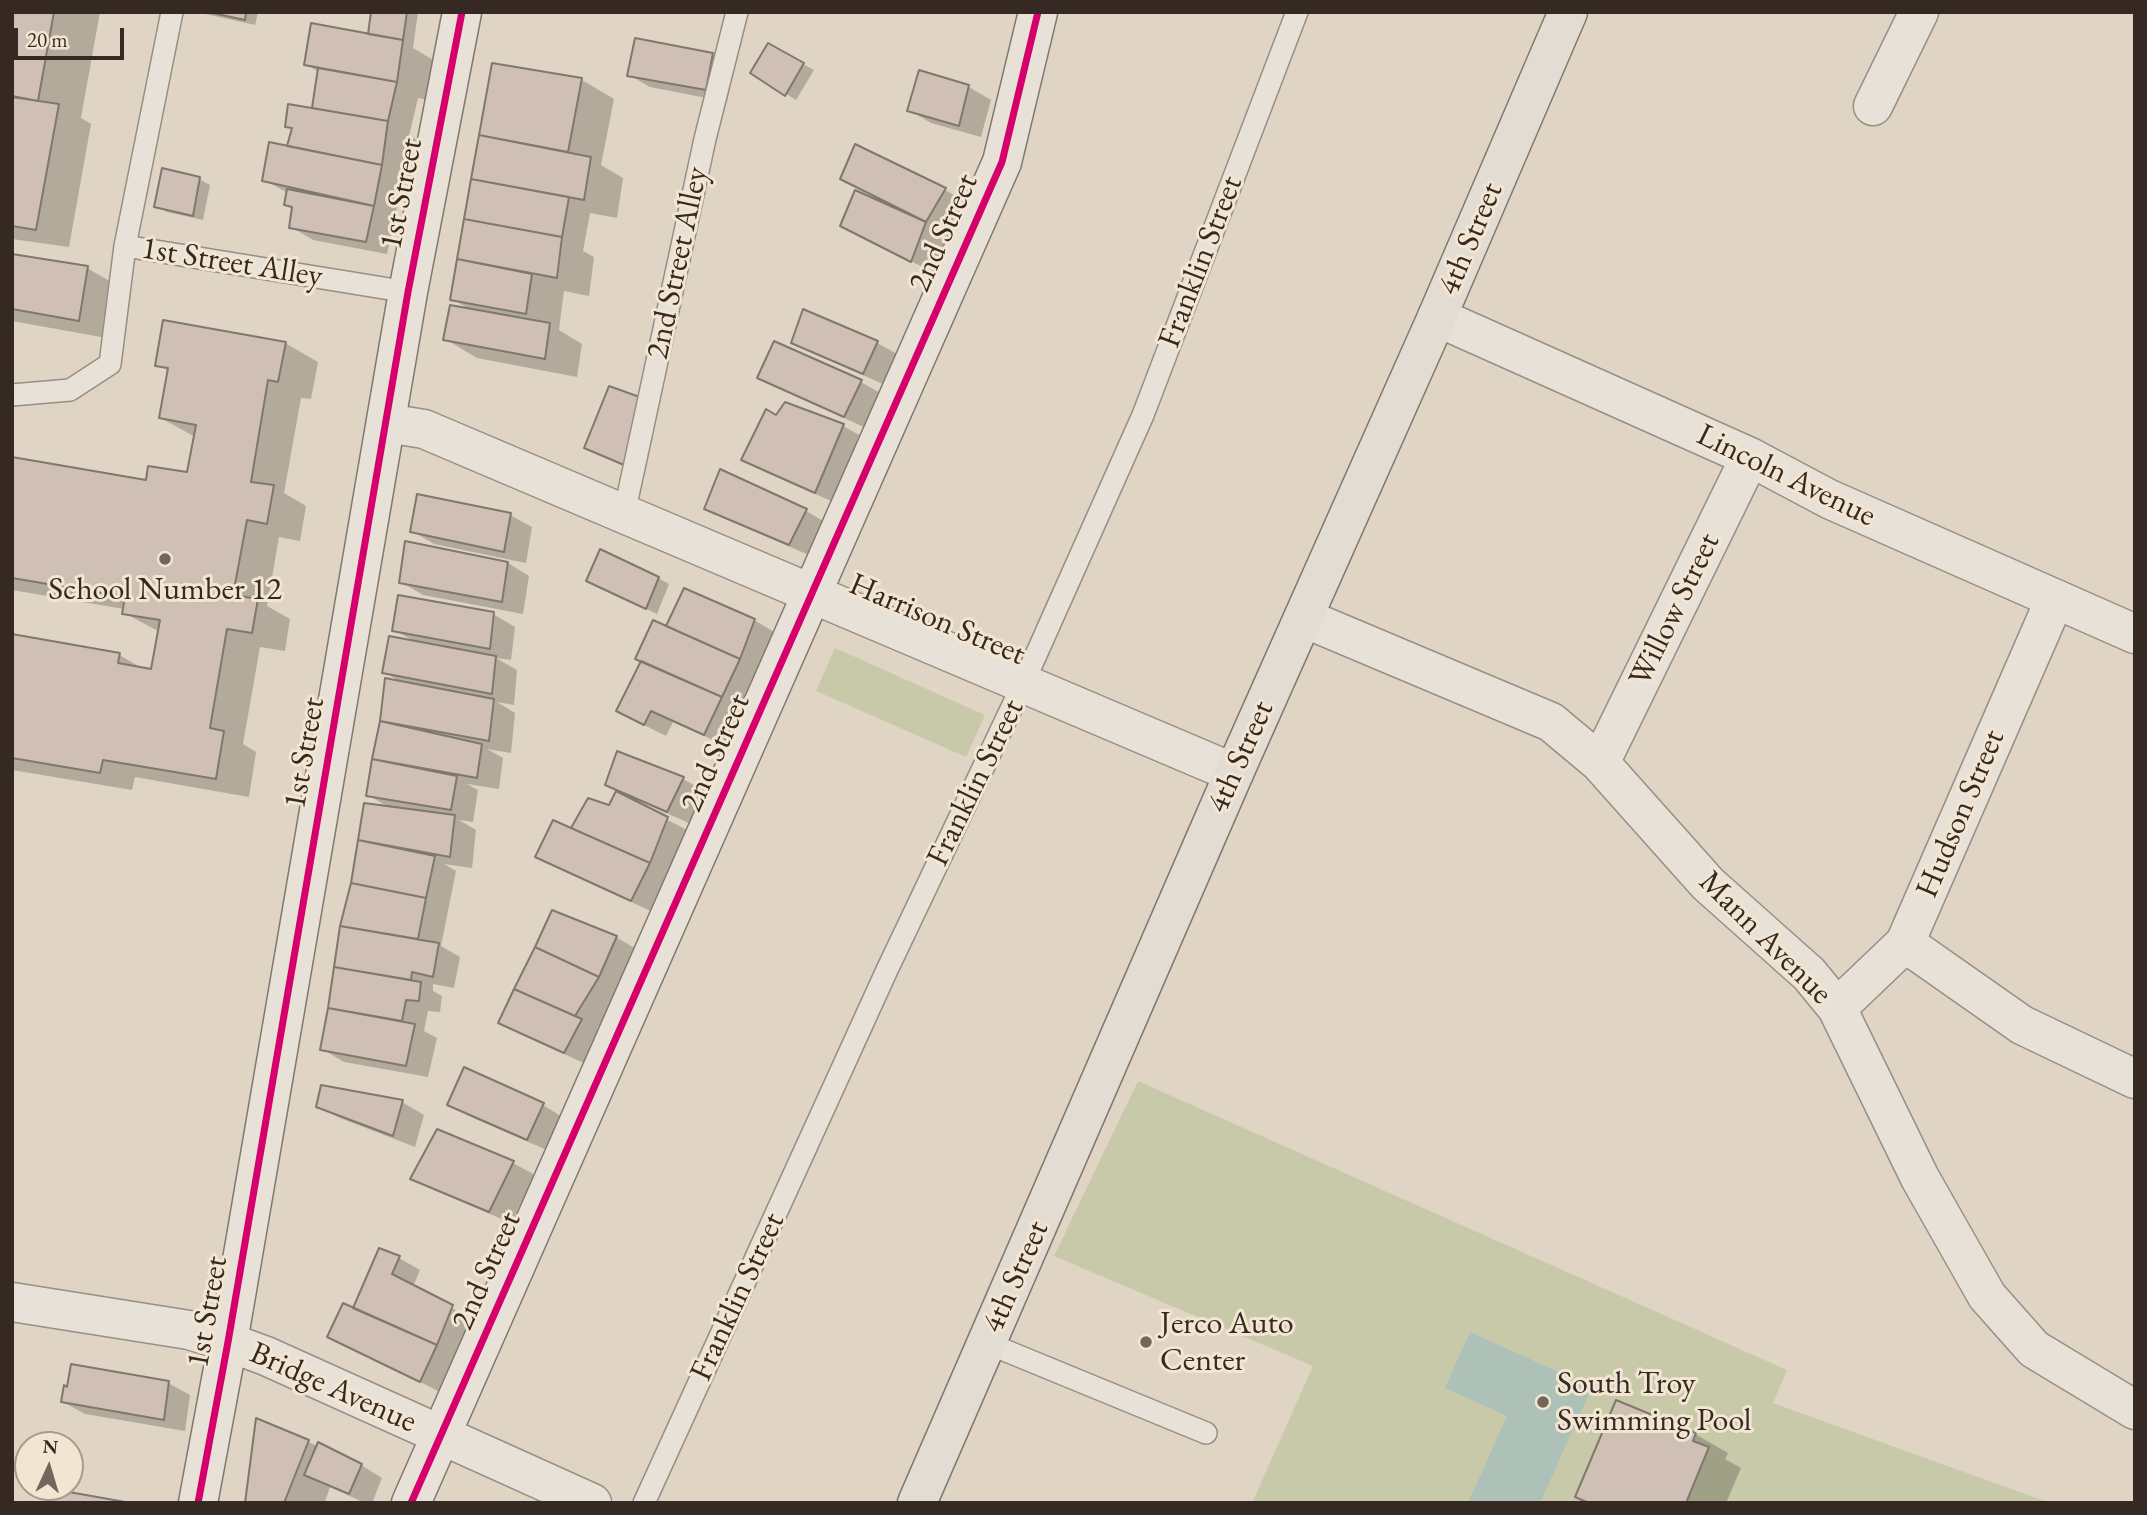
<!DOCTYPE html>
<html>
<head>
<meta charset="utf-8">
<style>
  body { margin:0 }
  #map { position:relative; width:2147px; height:1515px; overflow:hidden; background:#e0d5c4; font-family:"EB Garamond",serif }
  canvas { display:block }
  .frame { position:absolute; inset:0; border:14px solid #362924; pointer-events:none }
  .north { position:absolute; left:14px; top:1431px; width:70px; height:70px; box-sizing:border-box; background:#f2e6d2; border:2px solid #a79a8c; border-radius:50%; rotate:4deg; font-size:19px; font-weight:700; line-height:28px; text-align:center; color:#362924 }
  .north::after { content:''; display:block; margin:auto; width:24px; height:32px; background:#72655c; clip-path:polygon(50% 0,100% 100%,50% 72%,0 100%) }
  .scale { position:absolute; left:14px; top:28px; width:110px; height:32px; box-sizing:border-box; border:4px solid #362924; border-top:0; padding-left:9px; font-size:21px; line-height:24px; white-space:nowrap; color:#362924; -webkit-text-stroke:5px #f2e6d2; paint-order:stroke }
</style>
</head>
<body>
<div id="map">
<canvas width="2147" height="1515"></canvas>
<div class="frame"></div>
<div class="north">N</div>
<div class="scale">20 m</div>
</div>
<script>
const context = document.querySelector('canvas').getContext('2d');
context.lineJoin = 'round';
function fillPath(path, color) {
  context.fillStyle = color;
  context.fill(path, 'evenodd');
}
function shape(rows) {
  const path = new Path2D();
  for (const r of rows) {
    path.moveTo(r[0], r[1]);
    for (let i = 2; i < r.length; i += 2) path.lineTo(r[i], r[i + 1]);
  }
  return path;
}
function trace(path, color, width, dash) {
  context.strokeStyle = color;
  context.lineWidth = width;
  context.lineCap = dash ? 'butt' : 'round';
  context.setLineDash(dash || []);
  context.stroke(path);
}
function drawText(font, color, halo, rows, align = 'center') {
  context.font = font + ' "EB Garamond",serif';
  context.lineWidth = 6;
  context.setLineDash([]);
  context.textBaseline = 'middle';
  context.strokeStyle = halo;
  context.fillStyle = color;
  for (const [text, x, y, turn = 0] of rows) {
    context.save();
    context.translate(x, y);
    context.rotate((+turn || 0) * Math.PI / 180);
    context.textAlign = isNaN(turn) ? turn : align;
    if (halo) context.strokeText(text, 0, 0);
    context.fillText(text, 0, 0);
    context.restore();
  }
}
fillPath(shape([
  [835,648,985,715,966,757,816,691],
  [1138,1081,1787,1370,1773,1403,2050,1503,1252,1503,1313,1366,1054,1256]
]), '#c8c9a8');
fillPath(shape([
  [1470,1332,1592,1387,1540,1503,1468,1503,1507,1416,1445,1388]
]), '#aec1b9');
fillPath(shape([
  [12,12,100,12,81,118,91,124,69,247,12,239],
  [196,12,258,12,255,25],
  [373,12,418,12,413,48,435,61,429,100,418,98,409,136,420,142,414,183,403,180,387,254,313,240,291,227,293,209,286,205,288,193,264,180,289,148,293,130,287,126,320,111,314,107,319,72,305,64,376,37],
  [769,46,814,70,796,100,753,73],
  [713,55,734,67,727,102,650,87,629,75],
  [494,65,582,80,614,99,601,165,623,178,617,218,590,213,583,251,594,257,589,296,564,291,559,330,582,344,577,377,477,358,445,339,469,309,452,299],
  [920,72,969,87,991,100,981,137,931,123,909,110],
  [856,147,945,190,978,208,959,239,947,234,933,272,864,238,884,202,843,179],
  [199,179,210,185,203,220,167,212,156,206],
  [12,256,87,268,120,287,112,339,12,321],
  [793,342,877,343,899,355,885,385,815,354],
  [285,343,318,362,311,399,301,398,284,493,306,506,300,541,279,537,267,606,290,619,285,651,260,647,243,744,256,752,249,797,135,777,132,790,12,770,12,636,119,655,144,669,153,671,160,632,124,613,124,609,12,590,12,459,147,482,189,474,195,437,161,418,169,371,157,365],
  [760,377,861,382,882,394,866,428,781,389],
  [777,417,843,426,865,438,838,504,765,472,743,460],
  [706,508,806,511,827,523,811,556,728,520],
  [510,515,532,527,526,563,434,544,412,531],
  [508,563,529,576,523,614,423,595,401,582],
  [658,578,669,584,657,614,599,586],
  [493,614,515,627,511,660,496,658,517,670,514,705,497,702,515,713,511,753,487,749,503,758,499,789,467,784,478,790,473,822,459,820,476,830,472,868,444,864,456,871,441,946,460,957,454,988,433,984,433,991,442,996,440,1012,428,1011,424,1031,437,1038,428,1077,344,1062,322,1049,342,926,352,884,365,805,390,808,368,795,387,680,402,683,384,672,414,641,394,630],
  [754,620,776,633,726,746,673,722,666,736,640,723,643,661,667,628],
  [683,779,705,791,689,823,641,802,639,805,689,831,653,912,559,869,537,856,572,830,610,808,618,791],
  [553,913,616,937,638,950,621,990,597,1029,603,1033,586,1064,522,1035,500,1022],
  [402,1102,424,1115,415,1147,340,1118,318,1106],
  [449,1105,543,1105,564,1118,549,1151,471,1117],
  [513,1163,535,1175,511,1223,434,1190,412,1178],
  [399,1258,420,1270,413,1287,474,1320,442,1393,330,1336],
  [168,1383,190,1395,185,1431,85,1414,63,1402],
  [258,1420,361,1465,382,1478,372,1503,365,1503,330,1487,325,1502,326,1503,246,1503],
  [1695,1434,1728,1453,1725,1459,1741,1468,1726,1503,1589,1503]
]), '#0003');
const building = shape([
  [12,12,54,12,38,101,12,96,12,12],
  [208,12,246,12,245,20,208,12],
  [371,12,407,12,403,40,368,34,371,12],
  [311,23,403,40,397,82,304,65,311,23],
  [635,38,713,53,706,90,627,76,635,38],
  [768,43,804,63,785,96,750,73,768,43],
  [492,63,582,78,568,152,479,135,492,63],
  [318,68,397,82,388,121,312,108,318,68],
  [919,70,969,85,959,126,907,111,919,70],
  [12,97,59,104,36,230,12,226,12,97],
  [288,104,388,121,382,165,287,146,292,128,285,127,288,104],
  [479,135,591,157,584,200,471,179,479,135],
  [269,142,382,165,374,206,262,181,269,142],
  [855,144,946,188,926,222,840,179,855,144],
  [162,168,200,177,193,216,154,207,162,168],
  [471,179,569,197,562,237,464,219,471,179],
  [287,189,374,206,366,242,289,228,292,207,284,205,287,189],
  [855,190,926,222,911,262,840,226,855,190],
  [464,219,562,237,557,278,457,259,464,219],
  [12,254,88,266,79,321,12,309,12,254],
  [457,259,532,274,526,314,450,300,457,259],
  [450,305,550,323,545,359,443,340,450,305],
  [803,309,878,341,863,374,791,343,803,309],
  [163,320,286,342,278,382,268,380,251,482,274,485,267,524,247,520,233,595,258,599,252,633,227,629,210,728,224,731,216,779,103,760,100,773,12,758,12,634,120,653,118,663,151,669,160,620,122,614,125,597,12,578,12,457,146,480,148,466,187,472,196,425,159,418,168,368,155,366,163,320],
  [774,341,862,380,844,417,757,378,774,341],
  [609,386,648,400,624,465,584,448,609,386],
  [785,402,844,424,815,493,741,460,766,409,776,415,785,402],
  [720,469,807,509,789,545,704,509,720,469],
  [417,494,511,513,504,552,410,532,417,494],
  [405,541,508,562,502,602,399,583,405,541],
  [600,549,659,577,646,609,586,581,600,549],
  [684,588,755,619,740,659,666,626,684,588],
  [398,595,494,612,490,649,392,631,398,595],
  [653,620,740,659,722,697,635,659,653,620],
  [389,636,496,656,492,694,382,673,389,636],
  [641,661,722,697,704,735,651,711,644,725,616,711,641,661],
  [385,678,494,699,489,741,380,721,385,678],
  [380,721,482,744,477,778,372,759,380,721],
  [617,751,684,777,667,812,605,785,617,751],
  [372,759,457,776,451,810,366,796,372,759],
  [616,791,668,817,650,863,571,828,588,798,609,805,616,791],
  [364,803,455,815,450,857,358,840,364,803],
  [553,820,650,863,631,901,535,857,553,820],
  [358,840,435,856,426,898,351,883,358,840],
  [351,883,426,898,418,939,340,926,351,883],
  [552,910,617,936,599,977,535,947,552,910],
  [340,926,439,943,433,977,412,972,411,980,334,967,340,926],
  [535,947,599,977,575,1016,514,989,535,947],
  [334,967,421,982,419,1001,406,1000,402,1021,328,1008,334,967],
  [514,989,582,1019,564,1053,498,1023,514,989],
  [328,1008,415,1024,406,1066,320,1050,328,1008],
  [464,1067,544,1103,527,1140,447,1105,464,1067],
  [321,1085,403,1100,393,1136,316,1107,321,1085],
  [437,1129,514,1161,489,1212,410,1179,437,1129],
  [379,1248,400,1256,392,1274,453,1305,437,1345,353,1308,379,1248],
  [343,1303,437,1345,420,1382,327,1337,343,1303],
  [71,1364,169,1381,164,1420,61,1402,64,1385,67,1387,71,1364],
  [1616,1400,1696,1433,1693,1441,1709,1447,1686,1503,1589,1503,1575,1497,1616,1400],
  [256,1418,309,1440,284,1503,245,1503,256,1418],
  [318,1442,362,1464,349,1494,304,1475,318,1442],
  [52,1489,131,1503,50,1503,52,1489]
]);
fillPath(building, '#d0bfb4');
trace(building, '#7f786f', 2);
const lane = shape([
  [125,246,408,292],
  [12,395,70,390,110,364,125,246,172,12],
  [624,514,705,139,737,12],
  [987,1343,1206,1433],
  [644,1503,887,970,1023,684,1143,415,1297,12]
]);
const street = shape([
  [1873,106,1919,12],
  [1437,317,1750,457,1829,499,2135,634],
  [386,423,424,429,1234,773],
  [1304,618,1551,722,1600,763,1708,884,1809,974,1837,1008,1920,1178,1987,1296,2034,1349,2135,1410],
  [1600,763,1750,457],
  [1905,943,2022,1025,2135,1079],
  [1837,1008,1905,943,2055,599],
  [12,1302,189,1330,228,1342,266,1356,592,1503]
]);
const secondary = shape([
  [198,1503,228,1342,408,292,462,12],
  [411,1503,1002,162,1038,12]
]);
const primary = shape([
  [917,1503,1234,773,1437,317,1568,12]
]);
trace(lane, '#978f85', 24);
trace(street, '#978f85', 41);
trace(secondary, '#7f786f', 41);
trace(primary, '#7f786f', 41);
trace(lane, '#e7e1d8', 21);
trace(street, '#e7e1d8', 38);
trace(secondary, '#e7e1d8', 38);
trace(primary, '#e2dcd2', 38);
trace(shape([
  [198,1503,228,1342,408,292,462,12],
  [411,1503,1002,162,1038,12]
]), '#d6006c', 7);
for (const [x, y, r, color] of [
  [165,559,7,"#72655c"],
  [1146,1342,7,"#72655c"],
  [1543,1402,7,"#72655c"]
]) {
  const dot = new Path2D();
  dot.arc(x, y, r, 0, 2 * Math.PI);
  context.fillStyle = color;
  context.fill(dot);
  trace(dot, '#f2e6d2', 2.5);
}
drawText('32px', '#362924', '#f2e6d2', [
  ["1st Street",402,194,-79],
  ["2nd Street",944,233,-66],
  ["4th Street",1471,239,-67],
  ["Franklin Street",1201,262,-69],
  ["1st Street Alley",232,263,9],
  ["2nd Street Alley",678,263,-78],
  ["Lincoln Avenue",1786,476,26],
  ["Willow Street",1675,610,-64],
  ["Harrison Street",937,620,23],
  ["1st Street",305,753,-80],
  ["2nd Street",716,753,-66],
  ["4th Street",1241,757,-66],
  ["Franklin Street",976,783,-64],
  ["Hudson Street",1961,814,-67],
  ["Mann Avenue",1765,938,45],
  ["2nd Street",487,1271,-66],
  ["4th Street",1016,1277,-66],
  ["Franklin Street",738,1297,-65],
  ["1st Street",208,1312,-80],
  ["Bridge Avenue",333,1388,24]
]);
drawText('32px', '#362924', '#f2e6d2', [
  ["School Number 12",165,590,"center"],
  ["Jerco Auto",1160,1324],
  ["Center",1160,1361],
  ["South Troy",1557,1384],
  ["Swimming Pool",1557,1421]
], 'left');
</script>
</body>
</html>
